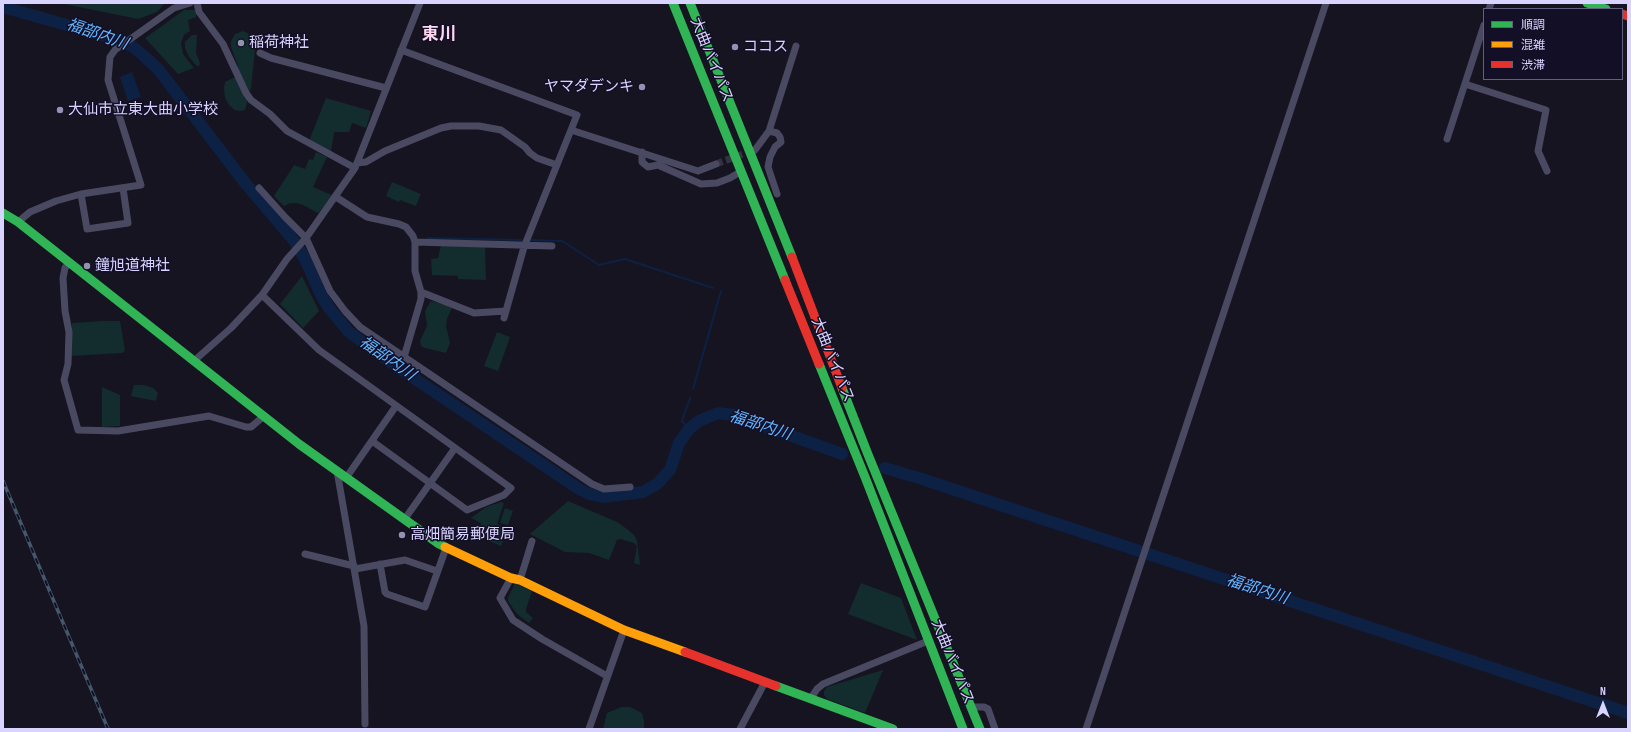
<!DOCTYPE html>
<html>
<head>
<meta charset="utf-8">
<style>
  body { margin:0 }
  #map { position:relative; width:1631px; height:732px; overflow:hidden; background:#161421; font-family:"Sofia Sans Condensed","Noto Sans JP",sans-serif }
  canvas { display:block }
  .frame { position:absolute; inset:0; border:4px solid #d9d4ff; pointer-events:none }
  .legend { position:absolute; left:1483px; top:8px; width:140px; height:72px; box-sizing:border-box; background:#130f26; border:1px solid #625e7d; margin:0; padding:5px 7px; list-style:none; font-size:12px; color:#d9d4ff }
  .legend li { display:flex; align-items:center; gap:8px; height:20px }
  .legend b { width:20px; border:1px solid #625e7d }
  .north { position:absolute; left:1583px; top:684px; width:40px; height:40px; -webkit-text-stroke:3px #130f26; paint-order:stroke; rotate:0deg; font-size:11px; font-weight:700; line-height:16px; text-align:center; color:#d9d4ff }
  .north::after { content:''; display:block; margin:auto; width:14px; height:18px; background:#d9d4ff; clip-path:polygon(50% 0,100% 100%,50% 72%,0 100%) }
</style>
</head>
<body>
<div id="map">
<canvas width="1631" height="732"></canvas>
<div class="frame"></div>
<ul class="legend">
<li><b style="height:5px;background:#30b455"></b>順調</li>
<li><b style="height:5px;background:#ff9f0a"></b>混雑</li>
<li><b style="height:5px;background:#e5322d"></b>渋滞</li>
</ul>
<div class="north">N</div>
</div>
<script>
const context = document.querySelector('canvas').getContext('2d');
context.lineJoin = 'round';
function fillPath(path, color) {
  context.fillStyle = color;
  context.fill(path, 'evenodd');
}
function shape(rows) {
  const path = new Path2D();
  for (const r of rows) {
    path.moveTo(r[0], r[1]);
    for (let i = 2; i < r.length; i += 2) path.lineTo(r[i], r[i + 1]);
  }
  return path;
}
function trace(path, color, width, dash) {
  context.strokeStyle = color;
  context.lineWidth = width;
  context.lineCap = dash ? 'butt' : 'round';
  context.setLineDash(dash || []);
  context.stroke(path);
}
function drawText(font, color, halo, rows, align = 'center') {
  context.font = font + ' "Sofia Sans Condensed","Noto Sans JP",sans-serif';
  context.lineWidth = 3;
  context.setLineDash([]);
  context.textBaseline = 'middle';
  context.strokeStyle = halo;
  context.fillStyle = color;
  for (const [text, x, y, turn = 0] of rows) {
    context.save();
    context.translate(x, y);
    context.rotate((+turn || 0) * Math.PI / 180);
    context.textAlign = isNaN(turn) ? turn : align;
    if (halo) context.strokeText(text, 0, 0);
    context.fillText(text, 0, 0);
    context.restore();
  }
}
fillPath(shape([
  [59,3,165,3,157,12,138,19],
  [184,10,195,10,196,13,196,17,188,20,190,31,184,35,181,43,183,54,194,68,178,74,145,38],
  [243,31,249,34,255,50,251,88,245,110,240,111,235,110,229,105,225,98,224,88,225,82,235,77,238,66,231,47,231,41,235,34],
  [192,35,197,35,196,53,200,63,199,66,197,66,194,63,189,57,185,48,185,42],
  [326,98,371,111,366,128,352,123,349,132,334,132,331,152,309,141],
  [316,152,327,157,313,187,334,196,318,213,303,205,297,203,290,203,284,206,274,196,294,165,305,169,309,159,313,160],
  [392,182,421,194,416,206,400,200,399,202,386,196],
  [441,245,485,247,486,280,458,279,458,276,432,275,431,259,438,258],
  [302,276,319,311,303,328,280,304],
  [431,301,444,304,452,308,447,319,446,326,450,343,446,353,425,348,421,346,420,341,427,326,425,311],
  [103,321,120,321,125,351,122,353,71,356,72,323],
  [497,332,510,337,498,371,484,366],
  [134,385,144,385,153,388,158,393,156,401,131,396],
  [102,387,120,395,120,426,102,427],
  [568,501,617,522,627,529,634,535,637,541,640,565,634,563,637,546,634,543,620,539,617,540,609,560,589,553,565,552,530,534],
  [501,502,504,503,497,524,507,528,501,546,477,536,481,523,471,518,486,507],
  [505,508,513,511,508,525,500,523],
  [515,583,532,591,526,609,526,612,533,618,529,623,517,614,508,601,508,598],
  [861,583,901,598,917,640,848,614],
  [883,670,865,713,827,699,824,695,824,691,827,687],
  [621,707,630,707,642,713,644,720,644,727,642,729,603,729,607,713]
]), '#132c2d');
fillPath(shape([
  [132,72,141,97,128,101,120,77]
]), '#0d2144');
trace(shape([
  [428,238,521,240],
  [531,240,562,241,599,265,625,259,713,288],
  [693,389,721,291],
  [689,429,682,421,690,398]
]), '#0d2144', 2);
trace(shape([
  [3,7,116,39,132,46,144,56,158,69,246,184,295,242,306,261,321,295,329,308,349,332,393,364,579,489,589,494,603,497,643,492,657,484,670,470,679,443,689,429,699,421,718,413,734,415,842,454],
  [885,468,922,479,1628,713]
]), '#0d2144', 12);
trace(shape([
  [716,164,754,150]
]), '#333142', 7, [7, 3.5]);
trace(shape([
  [197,3,199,12,223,44,246,93,251,100,270,114,287,131,355,168],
  [1489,9,1491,3],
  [401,50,577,115,524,247,504,318],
  [260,53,271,58,386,88],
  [1465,84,1546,110,1538,151,1547,171],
  [571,130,698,171,716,164],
  [769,131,777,133,780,137,781,142,775,147,770,157,768,167,777,194],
  [1447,139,1484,25],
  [755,150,769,131,796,46],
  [642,152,642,162,648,167,658,165,701,184,717,183,730,178,740,172],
  [357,163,366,162,385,151,441,128,451,126,479,126,501,130,525,147,530,153,537,158,557,165],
  [259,188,285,217,306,238,330,291,345,311,360,327,592,484,604,489,630,487],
  [81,194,87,229,128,223,123,188],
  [336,197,367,217,399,224,406,227,413,236,415,242,415,271,421,292,421,299,404,357],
  [18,222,30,212,56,201,81,194,141,185,108,80,110,57,115,50,174,8,190,3],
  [415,242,552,246],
  [69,263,65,268,63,278,65,311,69,332,68,364,64,380,78,430,118,431,209,416,246,427,251,427,264,416],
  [421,292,474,313,506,311],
  [262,295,319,350,511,488,504,495,467,510,372,441],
  [195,360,231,328,262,295,287,259,306,238,355,168,420,3],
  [337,471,364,626,365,724],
  [346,478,396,406],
  [404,520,455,448],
  [305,554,354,566],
  [380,564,385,592,387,594,425,607,446,548],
  [355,569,405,560,437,571],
  [511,578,500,598,513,620,542,639,607,676],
  [520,580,532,541],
  [811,698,817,689,823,684,928,641],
  [971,707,984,707,988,709,995,729],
  [589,729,624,630],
  [740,729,765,682],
  [1086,729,1326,3]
]), '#4a4962', 7);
trace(shape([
  [673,3,785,280],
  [690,3,792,257],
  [1587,3,1606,9],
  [3,213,18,222,299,444,439,544,445,547],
  [819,364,865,477,963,729],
  [842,388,867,452,980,729],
  [776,686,893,729]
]), '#30b455', 9);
trace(shape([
  [445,547,511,578,520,580,624,630,685,652]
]), '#ff9f0a', 9);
trace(shape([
  [1622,14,1628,16],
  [792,257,842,388],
  [785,280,819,364],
  [685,652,776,686]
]), '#e5322d', 9);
const rail = shape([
  [3,481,108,729]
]);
trace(rail, '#43596b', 3.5);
trace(rail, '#130f26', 2, [6]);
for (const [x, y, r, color] of [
  [241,43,4,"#9591b1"],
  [735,47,4,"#9591b1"],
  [642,87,4,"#9591b1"],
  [60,110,4,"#9591b1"],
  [87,266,4,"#9591b1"],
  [402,535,4,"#9591b1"]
]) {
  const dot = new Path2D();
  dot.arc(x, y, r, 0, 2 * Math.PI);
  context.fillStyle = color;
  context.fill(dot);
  trace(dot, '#130f26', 1.5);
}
drawText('15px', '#d9d4ff', '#130f26', [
  ["稲荷神社",249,43],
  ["ココス",743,47],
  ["ヤマダデンキ",634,87,"right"],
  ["大仙市立東大曲小学校",68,110],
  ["鐘旭道神社",95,266],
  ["高畑簡易郵便局",410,535]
], 'left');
drawText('15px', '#d9d4ff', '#130f26', [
  ["大曲バイパス",711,60,68],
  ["大曲バイパス",832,360,68],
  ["大曲バイパス",952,662,68]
]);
drawText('italic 16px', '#62b6ff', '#130f26', [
  ["福部内川",97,35,19],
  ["福部内川",387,359,35],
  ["福部内川",760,426,18],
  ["福部内川",1257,590,18]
]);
drawText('bold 17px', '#ffd6f0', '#130f26', [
  ["東川",439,35]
]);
</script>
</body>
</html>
